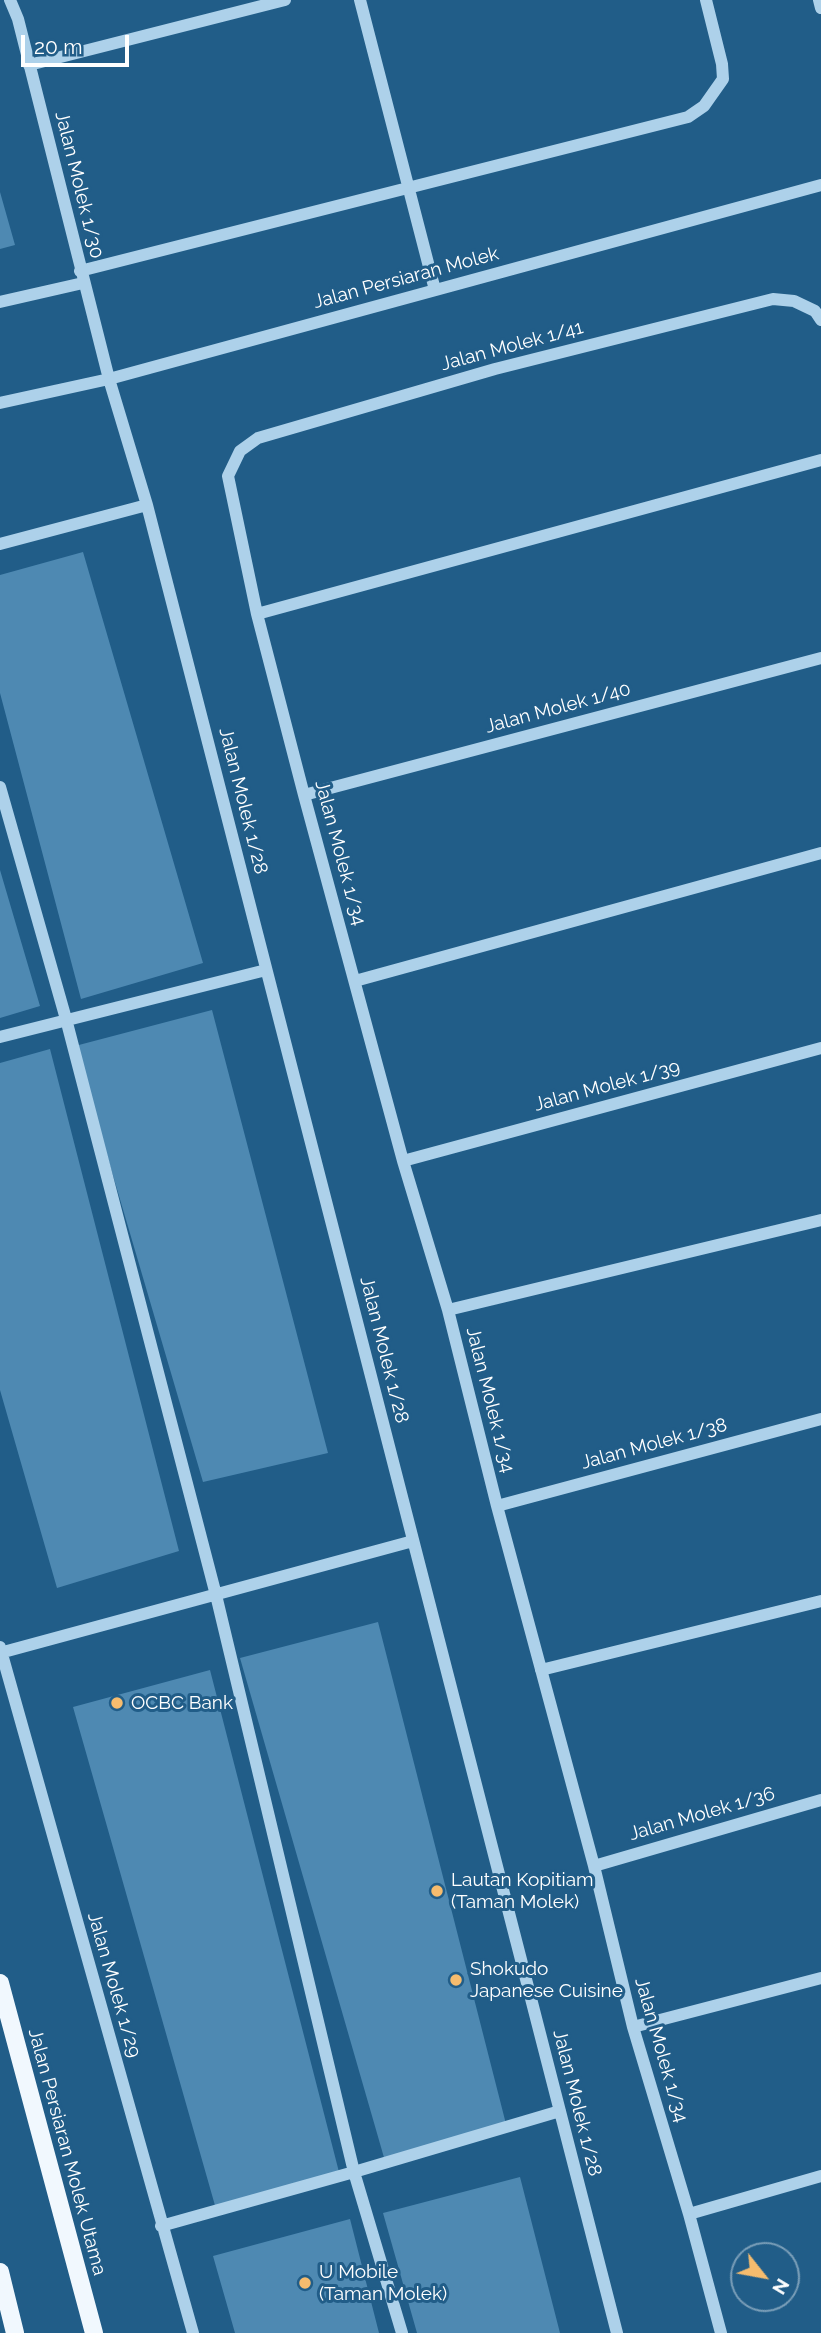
<!DOCTYPE html>
<html>
<head>
<meta charset="utf-8">
<style>
  body { margin:0 }
  #map { position:relative; width:821px; height:2333px; overflow:hidden; background:#215d88; font-family:Raleway,sans-serif }
  canvas { display:block }
  .north { position:absolute; left:730px; top:2242px; width:70px; height:70px; box-sizing:border-box; background:#215d88; border:2px solid #7a9eb8; border-radius:50%; rotate:121deg; font-size:19px; font-weight:700; line-height:28px; text-align:center; color:#fff }
  .north::after { content:''; display:block; margin:auto; width:24px; height:32px; background:#f6bc6e; clip-path:polygon(50% 0,100% 100%,50% 72%,0 100%) }
  .scale { position:absolute; left:21px; top:35px; width:108px; height:32px; box-sizing:border-box; border:4px solid #fff; border-top:0; padding-left:9px; font-size:21px; line-height:24px; white-space:nowrap; color:#fff; -webkit-text-stroke:5px #215d88; paint-order:stroke }
</style>
</head>
<body>
<div id="map">
<canvas width="821" height="2333"></canvas>
<div class="north">N</div>
<div class="scale">20 m</div>
</div>
<script>
const context = document.querySelector('canvas').getContext('2d');
context.lineJoin = 'round';
function fillPath(path, color) {
  context.fillStyle = color;
  context.fill(path, 'evenodd');
}
function shape(rows) {
  const path = new Path2D();
  for (const r of rows) {
    path.moveTo(r[0], r[1]);
    for (let i = 2; i < r.length; i += 2) path.lineTo(r[i], r[i + 1]);
  }
  return path;
}
function trace(path, color, width, dash) {
  context.strokeStyle = color;
  context.lineWidth = width;
  context.lineCap = dash ? 'butt' : 'round';
  context.setLineDash(dash || []);
  context.stroke(path);
}
function drawText(font, color, halo, rows, align = 'center') {
  context.font = font + ' Raleway,sans-serif';
  context.lineWidth = 6;
  context.setLineDash([]);
  context.textBaseline = 'middle';
  context.strokeStyle = halo;
  context.fillStyle = color;
  for (const [text, x, y, turn = 0] of rows) {
    context.save();
    context.translate(x, y);
    context.rotate((+turn || 0) * Math.PI / 180);
    context.textAlign = isNaN(turn) ? turn : align;
    if (halo) context.strokeText(text, 0, 0);
    context.fillText(text, 0, 0);
    context.restore();
  }
}
fillPath(shape([
  [0,192,15,245,0,249],
  [83,552,203,963,81,999,0,693,0,575],
  [0,870,40,1006,0,1018],
  [212,1010,328,1453,203,1482,75,1046],
  [50,1049,179,1551,57,1588,0,1390,0,1063],
  [378,1622,506,2124,385,2161,240,1658],
  [210,1670,339,2172,216,2209,73,1707],
  [520,2177,560,2333,417,2333,383,2213],
  [350,2219,379,2333,235,2333,213,2256]
]), '#4e89b2');
trace(shape([
  [10,0,18,19,109,379,147,505,617,2333],
  [360,0,435,290],
  [819,0,821,8],
  [29,65,285,0],
  [80,271,688,117,704,106,723,79,722,64,706,0],
  [0,302,83,283],
  [0,403,109,379,821,185],
  [0,544,147,505],
  [257,614,821,460],
  [0,787,66,1019,216,1595,354,2172,402,2333],
  [304,795,821,658],
  [355,981,821,853],
  [0,1037,266,970],
  [403,1161,821,1048],
  [448,1310,821,1220],
  [497,1506,821,1419],
  [0,1647,193,2333],
  [0,1653,413,1541],
  [541,1670,821,1601],
  [594,1866,821,1800],
  [633,2027,821,1978],
  [689,2214,821,2176],
  [161,2226,354,2172,560,2111],
  [721,2333,689,2214,633,2027,594,1866,497,1506,448,1310,403,1161,304,795,257,614,228,476,240,451,258,438,495,369,773,299,794,301,815,311,821,320]
]), '#add1ea', 12);
trace(shape([
  [0,1983,94,2333],
  [0,2272,15,2333]
]), '#f1f8fe', 18);
for (const [x, y, r, color] of [
  [117,1703,7,"#f6bc6e"],
  [437,1891,7,"#f6bc6e"],
  [456,1980,7,"#f6bc6e"],
  [305,2283,7,"#f6bc6e"]
]) {
  const dot = new Path2D();
  dot.arc(x, y, r, 0, 2 * Math.PI);
  context.fillStyle = color;
  context.fill(dot);
  trace(dot, '#215d88', 2.5);
}
drawText('19px', '#fff', '#215d88', [
  ["Jalan Molek 1/30",79,185,76],
  ["Jalan Persiaran Molek",406,278,-15],
  ["Jalan Molek 1/41",512,346,-15],
  ["Jalan Molek 1/40",558,708,-15],
  ["Jalan Molek 1/28",243,801,76],
  ["Jalan Molek 1/34",340,853,75],
  ["Jalan Molek 1/39",607,1086,-15],
  ["Jalan Molek 1/28",384,1350,76],
  ["Jalan Molek 1/34",490,1400,76],
  ["Jalan Molek 1/38",654,1444,-15],
  ["Jalan Molek 1/36",702,1814,-16],
  ["Jalan Molek 1/29",114,1985,74],
  ["Jalan Molek 1/34",661,2050,74],
  ["Jalan Molek 1/28",577,2103,76],
  ["Jalan Persiaran Molek Utama",67,2152,75]
]);
drawText('19px', '#fff', '#215d88', [
  ["OCBC Bank",131,1703],
  ["Lautan Kopitiam",451,1880],
  ["(Taman Molek)",451,1902],
  ["Shokudo",470,1969],
  ["Japanese Cuisine",470,1991],
  ["U Mobile",319,2272],
  ["(Taman Molek)",319,2294]
], 'left');
</script>
</body>
</html>
